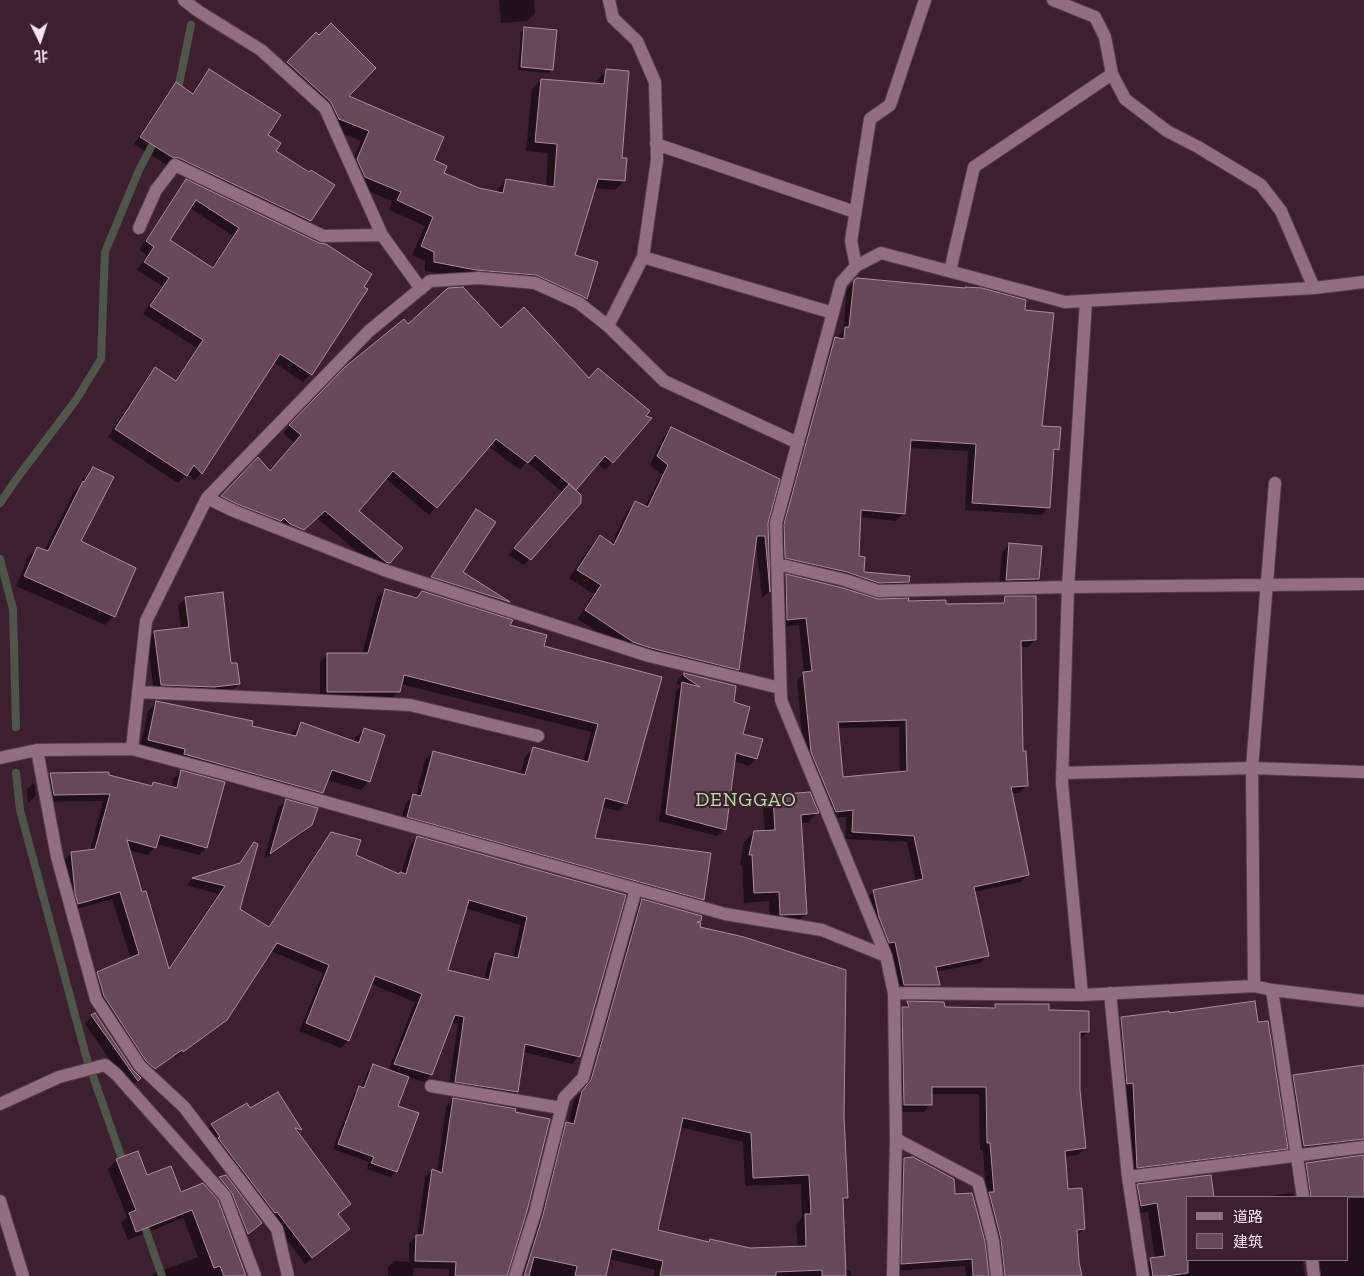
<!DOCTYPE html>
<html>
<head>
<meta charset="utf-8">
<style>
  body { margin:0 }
  #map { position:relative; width:1364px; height:1276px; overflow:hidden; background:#3c202f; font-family:"Zilla Slab","Noto Sans SC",serif }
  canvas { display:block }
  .legend { position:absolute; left:1186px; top:1196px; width:162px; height:65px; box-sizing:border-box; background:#3c202f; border:1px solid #886f7c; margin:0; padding:6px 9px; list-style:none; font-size:15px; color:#fae6ef }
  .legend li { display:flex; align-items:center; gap:10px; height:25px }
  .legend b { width:25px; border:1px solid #886f7c }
  .north { position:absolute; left:15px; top:15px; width:50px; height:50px; -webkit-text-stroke:4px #3c202f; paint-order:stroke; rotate:176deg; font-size:14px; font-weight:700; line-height:20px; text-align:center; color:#fae6ef }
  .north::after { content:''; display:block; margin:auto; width:18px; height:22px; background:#fae6ef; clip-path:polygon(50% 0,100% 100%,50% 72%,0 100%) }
</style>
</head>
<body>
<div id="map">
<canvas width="1364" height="1276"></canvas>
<ul class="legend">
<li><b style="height:6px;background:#916f80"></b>道路</li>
<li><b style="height:14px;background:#674858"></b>建筑</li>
</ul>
<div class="north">北</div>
</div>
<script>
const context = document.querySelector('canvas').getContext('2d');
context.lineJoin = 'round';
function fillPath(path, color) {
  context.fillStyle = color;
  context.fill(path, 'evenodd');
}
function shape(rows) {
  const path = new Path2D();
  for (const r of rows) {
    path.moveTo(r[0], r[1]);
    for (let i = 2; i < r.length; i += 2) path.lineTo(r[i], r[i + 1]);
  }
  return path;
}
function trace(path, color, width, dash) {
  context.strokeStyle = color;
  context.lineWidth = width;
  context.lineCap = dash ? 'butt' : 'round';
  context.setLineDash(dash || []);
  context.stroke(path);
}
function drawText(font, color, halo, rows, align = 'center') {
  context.font = font + ' "Zilla Slab",serif';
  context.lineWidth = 4.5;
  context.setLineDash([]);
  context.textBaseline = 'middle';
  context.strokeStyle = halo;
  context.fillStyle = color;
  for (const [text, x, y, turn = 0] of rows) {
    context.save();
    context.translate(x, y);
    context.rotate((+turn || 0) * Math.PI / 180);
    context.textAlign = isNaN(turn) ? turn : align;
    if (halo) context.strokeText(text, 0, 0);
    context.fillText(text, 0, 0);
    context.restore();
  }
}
fillPath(shape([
  [499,0,534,0,535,14,527,21,501,23],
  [525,28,552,70,548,73,518,70,521,32],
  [316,34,346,96,432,160,442,174,479,189,496,193,497,190,506,180,546,187,548,153,526,151,532,89,541,80,596,85,597,80,606,71,624,181,615,190,594,188,573,256,586,298,577,307,526,284,466,279,425,271,425,261,412,255,425,226,389,210,392,201,356,186,348,169,361,141,330,128,322,112,279,72],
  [209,70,267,136,274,151,309,173,310,220,303,228,171,164,165,164,134,144,169,91,176,84,191,94,202,77],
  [187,181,319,245,311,374,303,382,273,362,201,473,194,481,187,473,178,483,108,437,147,377,155,369,174,382,197,348,143,314,162,286,137,270,147,255,139,250,179,189],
  [190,208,233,236,211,268,169,240],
  [857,279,1024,311,1041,427,1058,449,1052,455,1049,507,1042,515,965,510,968,451,909,448,904,513,896,521,860,517,857,558,863,574,908,582,900,589,778,565,777,532,828,346,835,338,838,339,838,336,843,331,847,289],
  [408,326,501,330,588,379,650,419,605,470,597,463,574,490,530,559,524,565,508,555,563,493,527,462,520,470,488,446,429,515,385,478,357,511,389,563,381,570,378,569,317,518,295,537,214,504,258,459,270,472,294,443,283,433,338,377],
  [671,429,767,523,769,592,762,598,756,542,755,542,737,669,729,677,624,650,578,619,593,594,569,578,591,545,600,536,611,544,627,511,636,502,645,507,661,474,650,465,663,437],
  [93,468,79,541,114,616,105,625,16,586,28,557,37,548,44,551,74,492,78,488,84,477],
  [476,511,462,572,508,602,502,609,426,584,469,518],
  [1010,544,1038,579,1030,587,999,587,1002,552],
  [786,576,842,589,878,600,945,605,999,604,1006,598,1035,640,1028,647,1020,647,1022,752,1027,785,1019,793,1011,793,1028,875,1021,882,974,892,987,956,980,963,936,972,939,985,932,992,897,992,866,899,874,891,916,882,907,842,845,839,846,817,828,818,804,760,797,681,804,673,799,625,780,627,779,583],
  [899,727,900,773,842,778,837,728],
  [385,590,416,598,422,592,508,625,543,647,661,678,626,803,618,811,602,807,593,839,703,899,695,907,400,824,406,803,414,795,416,796,425,760,433,752,520,775,525,757,533,749,583,762,591,732,401,684,399,691,391,699,320,699,320,662,328,654,362,654,377,598],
  [186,598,230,665,239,684,231,691,154,692,147,640,155,632,181,629,178,605],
  [684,674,733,703,742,735,756,759,749,766,733,761,724,830,717,836,659,821,676,691,681,686,677,684,677,681],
  [157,702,250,727,291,736,292,733,301,724,354,743,355,738,364,729,369,781,361,790,327,780,322,792,313,801,140,749,148,711],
  [181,772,206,848,199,855,156,844,155,847,148,855,128,850,142,894,168,969,218,894,186,885,192,879,238,865,247,851,255,843,238,909,268,927,324,841,332,833,355,856,399,875,401,874,410,845,417,837,624,896,579,1056,572,1064,523,1052,517,1092,509,1099,448,1089,458,1024,450,1023,431,1075,424,1082,408,1077,397,1106,417,1114,396,1172,390,1177,367,1169,369,1162,333,1149,354,1093,359,1088,361,1089,368,1071,373,1066,388,1071,415,1002,371,984,348,1040,341,1048,299,1031,323,973,271,951,226,1019,218,1027,175,1058,174,1056,147,1075,90,980,98,973,131,959,112,899,71,911,64,860,71,853,90,851,103,801,47,802,43,782,50,774,108,774,108,776,149,787,153,783,172,788,173,779],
  [465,908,520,925,513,958,496,954,488,962,484,980,447,971],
  [34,783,36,795,28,803,27,789],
  [773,796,817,813,807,823,800,823,806,913,796,924,770,924,769,901,744,903,742,865,740,865,744,842,754,832,765,831,763,806],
  [286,801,311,825,303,833,264,859,278,808],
  [642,900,700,921,698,923,699,928,843,1116,847,1198,842,1202,845,1270,851,1270,851,1276,654,1276,655,1270,609,1259,605,1276,518,1276,558,1132,567,1124,568,1124,574,1101,582,1090,633,909],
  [680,1127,743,1142,745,1186,801,1184,802,1218,796,1224,798,1248,750,1249,710,1240,708,1243,656,1231],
  [908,1003,944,1009,991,1009,995,1005,1048,1011,1088,1032,1080,1039,1079,1039,1078,1090,1085,1148,1078,1155,1064,1157,1067,1190,1084,1229,1076,1236,1078,1262,1081,1276,997,1276,986,1196,983,1150,980,1150,979,1094,931,1094,931,1104,924,1112,897,1112,896,1016],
  [1168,1012,1286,1148,1278,1156,1129,1175,1113,1027,1121,1019],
  [92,1016,132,1071,140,1078,130,1088,85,1024],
  [1364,1066,1364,1276,1312,1276,1310,1265,1305,1261,1303,1261,1305,1276,1143,1276,1142,1268,1151,1259,1155,1258,1148,1212,1132,1214,1129,1194,1138,1185,1210,1176,1213,1197,1188,1197,1188,1260,1348,1260,1348,1197,1301,1197,1298,1173,1307,1164,1363,1157,1363,1155,1361,1151,1295,1155,1284,1085,1294,1076],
  [278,1093,300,1130,297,1133,350,1204,338,1215,349,1229,342,1236,305,1264,206,1132,212,1125,250,1110],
  [453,1099,506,1276,449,1276,449,1269,414,1268,413,1276,388,1276,388,1267,394,1261,409,1262,409,1243,417,1236,425,1177,432,1170,437,1172,446,1107],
  [904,1159,954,1196,988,1276,966,1276,965,1266,895,1271,897,1167],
  [117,1160,180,1193,245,1276,152,1276,155,1273,198,1257,183,1218,128,1240,121,1223,127,1217,108,1169],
  [225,1176,261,1223,240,1240,225,1200,213,1186,220,1178],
  [1293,1193,1294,1197,1260,1197]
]), '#0007');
trace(shape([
  [177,94,191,25],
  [0,503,15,481,76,400,101,359,105,252,139,170,157,136],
  [0,559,13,609,16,727],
  [16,773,20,810,86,1056,124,1165],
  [142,1219,162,1276]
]), '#4d5648', 8);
const building = shape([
  [331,23,376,68,349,96,444,137,434,160,447,166,444,173,479,188,503,193,506,179,554,187,557,144,535,142,541,79,604,84,606,69,629,71,622,158,627,158,625,181,598,179,575,255,598,262,587,299,582,296,536,275,476,270,434,262,434,252,421,246,433,217,397,200,401,192,365,177,357,159,369,131,339,119,331,102,287,62,316,32,319,35,331,23],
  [524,27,557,30,553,70,521,67,524,27],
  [209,69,281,115,268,135,281,143,276,151,309,172,311,170,335,185,311,221,179,158,172,157,140,137,176,82,193,94,209,69],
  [186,179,319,243,326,244,372,274,364,287,368,289,312,375,280,354,202,474,194,465,187,476,115,429,155,367,176,381,203,340,150,306,169,278,144,262,154,247,146,241,186,179],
  [196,200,239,228,213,268,170,240,196,200],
  [857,278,965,288,965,287,982,288,1026,300,1025,310,1054,313,1042,426,1061,427,1059,450,1054,449,1050,508,972,503,976,444,911,440,905,514,861,510,859,556,865,557,864,572,910,576,909,582,879,583,847,572,785,558,784,524,835,337,844,339,845,327,849,327,854,280,857,278],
  [463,287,501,328,524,307,589,378,598,368,650,411,646,416,652,418,613,463,605,456,576,490,535,455,528,463,496,439,437,508,393,471,359,511,403,548,390,563,386,562,325,511,304,530,290,524,284,518,281,521,237,504,221,496,258,457,270,471,301,435,289,425,345,367,404,319,408,324,448,288,463,287],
  [671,427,780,479,768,523,770,592,765,536,757,536,739,670,651,648,633,642,585,610,601,585,577,570,600,535,614,545,635,501,648,507,668,465,657,456,671,427],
  [93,467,114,477,81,541,136,568,115,617,24,576,37,547,48,551,83,481,84,482,93,467],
  [569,484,581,495,581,503,531,560,514,548,569,484],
  [476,509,496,522,463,572,510,602,431,577,476,509],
  [1009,543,1042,546,1039,579,1006,580,1009,543],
  [786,574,843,588,878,599,909,598,908,601,946,600,946,604,1004,603,1005,596,1036,596,1036,640,1021,641,1023,751,1026,751,1028,786,1011,787,1029,875,974,887,989,956,936,967,940,985,904,985,895,942,889,943,879,917,873,890,923,879,914,836,852,832,853,810,836,812,811,752,803,672,812,671,806,618,787,620,786,574],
  [906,720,907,771,843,777,838,722,906,720],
  [385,589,417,598,422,591,513,620,510,625,547,635,544,646,662,677,627,804,605,798,595,838,711,853,704,900,407,817,413,794,421,796,433,751,525,775,533,747,588,762,598,724,404,675,400,692,327,692,327,653,368,653,385,589],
  [223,592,231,663,237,663,240,684,214,687,161,685,154,631,189,627,185,597,223,592],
  [684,673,736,686,734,702,750,707,743,734,763,739,757,759,736,753,726,830,666,814,682,682,700,687,684,676,684,673],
  [156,701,253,721,252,726,296,736,301,722,359,743,364,728,385,735,370,782,332,770,323,793,184,754,185,749,148,740,156,701],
  [181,770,225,782,207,848,160,835,156,848,127,840,142,892,146,891,169,969,225,886,192,878,240,863,254,842,258,844,240,909,269,927,331,832,361,840,356,855,399,874,400,872,406,874,417,836,626,895,580,1057,525,1044,518,1092,455,1082,464,1017,455,1015,432,1075,394,1064,422,994,375,976,349,1041,306,1023,329,965,277,943,227,1020,183,1052,182,1050,155,1069,146,1061,104,996,97,972,139,954,120,892,78,904,75,893,71,852,95,849,110,794,54,795,50,773,109,772,109,775,152,786,153,782,177,788,181,770],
  [469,900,527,917,518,958,495,953,489,980,448,970,469,900],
  [810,792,819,813,801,815,807,914,780,915,779,892,754,893,752,855,749,855,754,831,775,830,773,795,810,792],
  [286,799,318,808,312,825,270,854,286,799],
  [642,899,702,916,701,921,697,922,701,923,700,927,744,937,846,970,844,1116,848,1198,843,1198,846,1276,822,1276,822,1270,776,1272,776,1276,660,1276,663,1261,612,1249,606,1276,575,1276,577,1266,534,1257,529,1276,524,1276,543,1215,566,1122,574,1124,582,1091,591,1080,642,899],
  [683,1118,751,1133,753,1178,809,1175,811,1214,805,1214,806,1246,750,1248,710,1239,709,1242,658,1230,683,1118],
  [907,1001,944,1002,945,1007,995,1008,995,1004,1049,1004,1049,1010,1089,1011,1089,1032,1080,1032,1080,1090,1086,1148,1065,1151,1068,1189,1082,1188,1085,1229,1077,1230,1079,1262,1082,1276,1005,1276,1001,1239,989,1192,994,1192,990,1143,987,1143,986,1087,932,1087,932,1105,904,1105,902,1007,909,1007,907,1001],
  [1255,1001,1258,1022,1268,1021,1288,1149,1137,1168,1133,1083,1127,1084,1121,1017,1169,1011,1169,1013,1255,1001],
  [95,1013,133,1070,141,1078,138,1081,91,1015,95,1013],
  [373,1064,409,1077,398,1106,419,1113,397,1172,371,1163,374,1157,338,1144,359,1086,364,1088,373,1064],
  [1364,1065,1364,1139,1304,1146,1293,1075,1364,1065],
  [278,1092,302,1130,295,1128,351,1204,338,1214,350,1229,312,1258,277,1212,275,1213,218,1138,220,1137,211,1124,247,1103,250,1108,278,1092],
  [453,1098,516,1109,515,1112,550,1119,527,1211,507,1276,455,1276,456,1262,415,1261,416,1235,423,1235,432,1169,442,1173,453,1098],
  [138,1151,147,1175,171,1166,181,1192,203,1183,218,1200,246,1276,224,1276,220,1266,214,1268,192,1210,136,1232,129,1213,136,1210,116,1159,138,1151],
  [1364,1155,1364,1197,1311,1197,1306,1163,1364,1155],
  [913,1157,954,1179,955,1194,972,1193,985,1242,989,1276,973,1276,972,1259,901,1264,904,1158,913,1157],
  [226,1175,262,1223,248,1234,232,1193,219,1177,226,1175],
  [1211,1175,1214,1197,1188,1197,1188,1273,1167,1276,1153,1276,1150,1258,1165,1256,1157,1203,1141,1206,1137,1184,1211,1175]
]);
fillPath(building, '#674858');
trace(building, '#ae8b9c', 1);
const minor = shape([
  [184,0,198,11,261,50,325,108,382,235,421,289],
  [1053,0,1095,17,1105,37,1112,74,1125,99,1167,131,1198,147,1261,185,1281,211,1314,288],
  [656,144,855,212],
  [139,228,156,190,175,165,323,236,382,235],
  [643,257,833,313],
  [856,266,851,241,870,119,890,105,925,0],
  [950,271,974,167,1112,74],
  [608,326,643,257,657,160,655,82,637,41,613,18,609,0],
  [207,498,234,511,384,570,649,656,780,688],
  [777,564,845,580,878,591,1068,587,1364,584],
  [138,692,410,705,538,736],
  [132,749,146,621,207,498,369,331,430,281,479,278,535,283,579,303,608,326,664,381,798,443],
  [37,750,57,857,96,999,140,1066,184,1107,277,1229,288,1276],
  [0,758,37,750,132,749,222,773,725,914,822,930,886,956],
  [1062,773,1252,768,1364,772],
  [1254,986,1252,768,1275,483],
  [1272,990,1303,1197],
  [894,993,1082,995,1254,986,1272,990,1364,1001],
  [1110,993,1128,1177,1143,1276],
  [1082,995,1062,783,1068,587,1086,301],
  [431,1086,561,1108],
  [0,1104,59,1077,105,1065,116,1074,225,1196,255,1276],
  [896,1139,978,1182,993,1241,997,1276],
  [1128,1177,1364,1147],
  [0,1201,23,1276],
  [1312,1260,1314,1276],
  [515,1276,535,1213,564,1098,583,1078,636,889],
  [893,1276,896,1139,894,993,886,956,781,700,776,523,841,283,856,266,881,253,1065,302,1314,288,1364,282]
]);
trace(minor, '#563e4b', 14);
trace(minor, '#916f80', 12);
context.letterSpacing = '1px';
drawText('20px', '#afe3a4', '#3c202f', [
  ["DENGGAO",746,800]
]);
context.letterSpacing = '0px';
</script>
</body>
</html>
